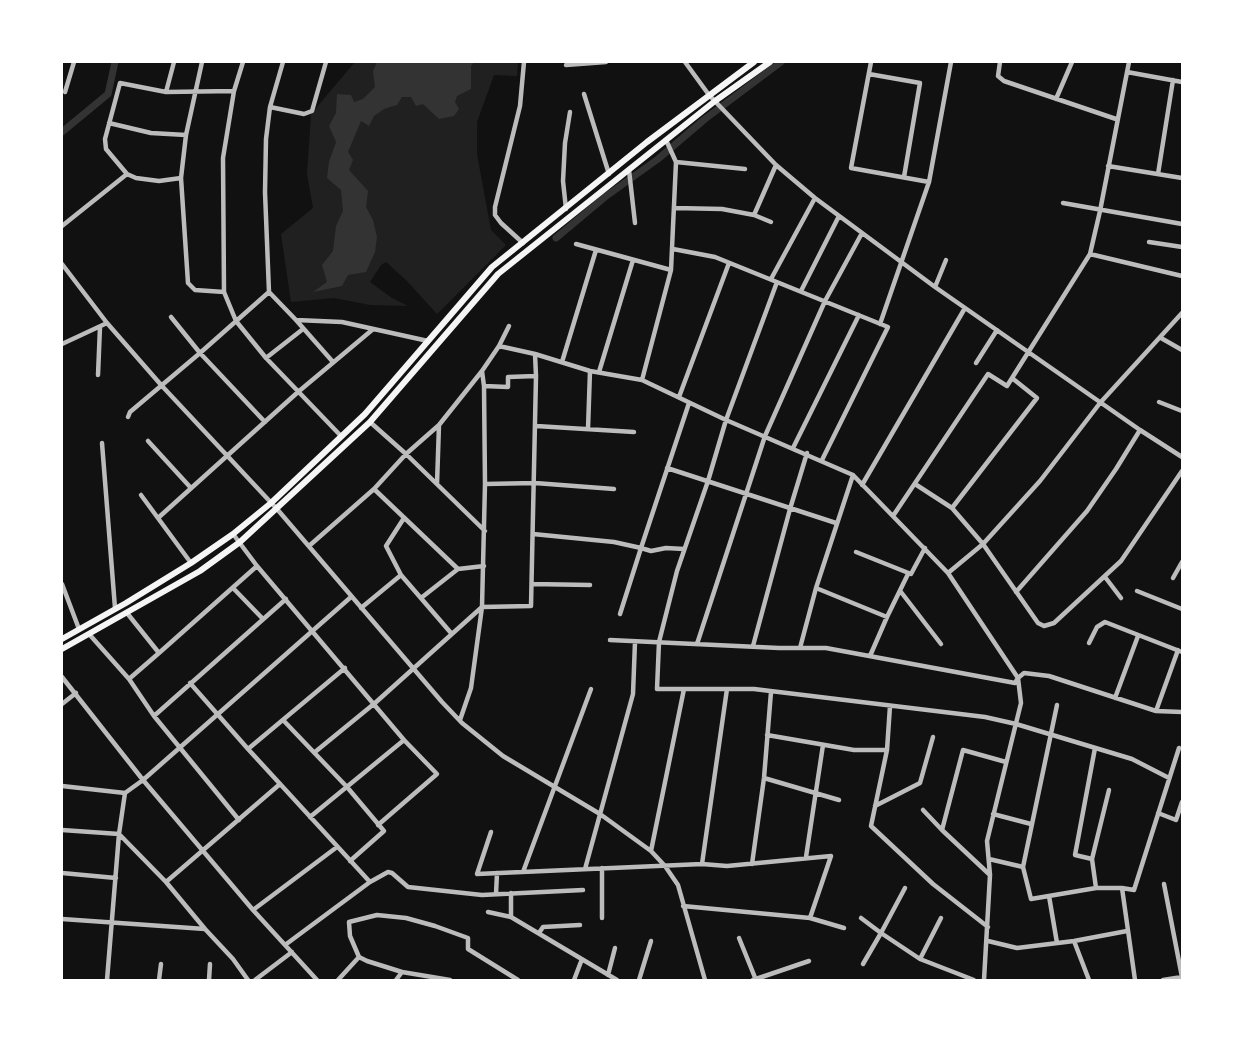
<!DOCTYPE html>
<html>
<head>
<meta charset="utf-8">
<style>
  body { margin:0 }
  #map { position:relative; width:1244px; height:1042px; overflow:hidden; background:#111; font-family:Lato,sans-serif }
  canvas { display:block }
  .frame { position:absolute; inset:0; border:63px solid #fff; pointer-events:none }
</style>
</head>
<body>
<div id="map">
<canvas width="1244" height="1042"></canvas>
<div class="frame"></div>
</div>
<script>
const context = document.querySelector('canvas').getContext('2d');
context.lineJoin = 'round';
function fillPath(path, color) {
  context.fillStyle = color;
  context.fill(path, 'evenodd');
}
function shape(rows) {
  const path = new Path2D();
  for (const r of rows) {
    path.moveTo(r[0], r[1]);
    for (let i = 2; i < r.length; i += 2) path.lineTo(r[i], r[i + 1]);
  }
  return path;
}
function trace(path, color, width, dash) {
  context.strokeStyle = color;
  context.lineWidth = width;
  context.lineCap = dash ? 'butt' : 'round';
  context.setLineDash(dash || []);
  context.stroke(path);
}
fillPath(shape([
  [355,62,518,62,517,76,494,75,477,122,477,154,491,230,506,245,437,314,406,280,386,262,381,265,370,282,392,298,408,306,370,305,334,298,291,302,281,234,313,208,307,174,311,114]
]), '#202020');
fillPath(shape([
  [377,62,474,62,471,66,471,89,457,96,455,102,459,109,454,116,439,119,423,104,416,106,411,97,402,97,397,105,384,109,374,116,369,126,361,121,348,152,353,160,349,170,368,191,366,207,373,220,377,237,375,252,366,272,348,275,342,286,313,292,327,282,322,265,333,251,336,226,343,211,341,190,327,178,329,162,336,142,329,126,336,113,337,94,351,95,354,102,363,99,375,87,373,71]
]), '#333');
trace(shape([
  [62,132,108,94,115,62],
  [556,238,605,197,658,159,705,119,781,62]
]), '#333', 7);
trace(shape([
  [174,62,166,92,234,91],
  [202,62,186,135,181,178,188,283,195,290,224,292],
  [243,62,234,91,223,158,224,292,236,321,266,358,341,436],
  [685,62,709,95,776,165,815,198,935,287,1140,430,1182,457],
  [871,62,851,168,929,182],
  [1000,62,998,76,1004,81,1116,119],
  [566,65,606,62],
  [1127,72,1182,82],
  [869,74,920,83,904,177],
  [65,92,74,62],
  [166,92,120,83,105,139,106,149,127,174,136,178,159,181,181,178],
  [584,94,609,174],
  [1056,99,1072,62],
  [270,107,304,114,312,111,326,62],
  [109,123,151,133,186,135],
  [676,162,745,169],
  [1108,166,1182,178],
  [629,170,635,223],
  [1158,174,1173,80],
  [1063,203,1182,224],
  [675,208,722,209,754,215,771,222],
  [566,209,563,181,565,143,570,112],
  [754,215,776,165],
  [62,226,127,174],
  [1149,242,1182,247],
  [523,243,501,223,495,215,495,207,520,106,524,62],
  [576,244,671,270],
  [673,249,715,257,888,327,822,460],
  [1090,254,1182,276],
  [62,264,107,323,162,386,277,509,442,702,462,723,503,756,600,814,651,851,665,866,678,885,705,980],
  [771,279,815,198],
  [777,282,726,420,708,481,677,571,659,642,657,689,754,689,985,717,1016,724,1132,759,1169,778],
  [935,287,946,260],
  [801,291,839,216],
  [269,292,296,320,333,362],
  [171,317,200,353,265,422],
  [296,320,342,322,428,341],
  [880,324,929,182,951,62],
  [1161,338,1182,350],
  [62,344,107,323],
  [499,346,535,354,590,371,642,380,726,420,853,475,948,573,1018,678,1024,673,1049,676,1156,711,1182,712],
  [266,358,303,329],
  [562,362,596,250],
  [976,363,997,330],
  [482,371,484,386,485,484,482,607,531,606,536,376],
  [599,372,633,260],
  [98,375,100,327],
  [642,380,671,270,676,162,666,140],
  [484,386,508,387,508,377,536,376,535,354],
  [679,397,729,263],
  [1159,402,1182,411],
  [128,417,130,412,200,353,269,292,265,192,266,139,270,107,283,62],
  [370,422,406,454,485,531],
  [536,426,634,432],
  [588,429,590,371],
  [148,441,191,488],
  [102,443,115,608],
  [793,448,859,315],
  [667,468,836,523],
  [853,475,816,588,887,617,870,656],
  [437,484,439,425],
  [485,484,535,483,614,489],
  [915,484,952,508,983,544,1038,623,1044,626,1054,623,1121,561,1182,471],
  [862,485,965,308],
  [374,489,458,569],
  [141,495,191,563],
  [952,508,1037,398,1012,378],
  [893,516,988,374,1007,386,1090,254,1100,211,1129,62],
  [158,518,298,392,372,330],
  [233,534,257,566,404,740,437,774,378,825],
  [533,534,614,542,641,548,689,403],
  [309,546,374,489,406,454,439,425,482,371,499,346,509,326],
  [856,552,911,574,925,548],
  [948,573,983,544,1040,481,1100,403,1182,313],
  [401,575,386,546,404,518],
  [1105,577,1121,598],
  [1173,578,1182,562],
  [62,584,79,629],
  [532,584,590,585],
  [233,588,263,619],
  [1137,591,1182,609],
  [901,592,941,644],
  [1016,592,1087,511,1116,469,1140,430],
  [421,598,458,569,484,566],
  [361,608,401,575,451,633],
  [127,613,159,653,257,566],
  [620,614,641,548,651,551,666,548,684,549],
  [887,617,908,574],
  [89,634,129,679,154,716,239,820],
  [610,640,779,648,826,648,1015,683,1018,678,1021,703,987,841,990,875,984,980],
  [1089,643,1097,627,1105,622,1182,652],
  [697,644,765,436,825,301,862,233],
  [753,646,790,509,807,453],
  [800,648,816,588],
  [62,677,143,780,253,910,317,980],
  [129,679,159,653],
  [190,683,248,749,370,882],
  [1115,698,1138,636],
  [62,704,76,693],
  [1057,705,1023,867,1031,899,1096,888,1122,888,1135,980],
  [1156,711,1178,650],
  [154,716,286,599],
  [283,720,347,787,384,831,350,861],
  [460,720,471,688,482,607],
  [767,735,854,750,887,750,871,826,933,884,988,927],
  [1095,748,1075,855,1092,859,1096,888],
  [248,749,345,668],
  [887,750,890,706],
  [315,752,375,703,482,607],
  [764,778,839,800],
  [62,786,125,793],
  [875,806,920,783,933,737],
  [923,810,942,830,963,750,1006,762],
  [1158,813,1176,820,1182,802],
  [993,814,1031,824],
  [310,817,404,740],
  [62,830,119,834,166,882,205,929,233,959,248,980],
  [942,830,990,875],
  [491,832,477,874,702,864,727,866,831,856,810,918,683,906],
  [651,851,684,689],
  [806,857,823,745],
  [989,859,1023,867],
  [1092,859,1109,790],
  [702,864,727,689],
  [752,864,764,778,771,692],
  [585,869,633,694,635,642],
  [523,872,591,689],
  [62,873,116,878],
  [166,882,280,784],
  [905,888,881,933,920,959,974,980],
  [1122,888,1134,890,1179,748],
  [511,893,511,917,617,980],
  [496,894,497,873],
  [1049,896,1057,943],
  [253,910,337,847],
  [488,912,511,917],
  [602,918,602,868],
  [810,918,844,928],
  [861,918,881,933,863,964],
  [62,919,205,929],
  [539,933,543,927,580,925],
  [739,938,756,980],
  [988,941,1017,948,1074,941,1127,931],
  [1074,941,1089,980],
  [285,945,370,882,388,872,392,873,408,887,482,895,583,890],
  [920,959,941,918],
  [402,972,367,961,359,957,350,936,349,922,377,915,406,918,435,926,468,938,468,949,518,980],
  [608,975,615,948],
  [107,980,119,834,125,793,143,780,351,597],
  [159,980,161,964],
  [209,980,210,964],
  [255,980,292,952],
  [338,980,359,957],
  [396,980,402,972,450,980],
  [574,980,582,959],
  [639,980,651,941],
  [753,980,809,961],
  [1163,980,1182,977,1164,884]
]), '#bcbcbc', 4.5);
trace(shape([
  [62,639,126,603,191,563,233,534,271,503,365,414,492,267,647,142,754,62],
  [62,649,200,571,240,542,370,422,498,274,715,101,770,62]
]), '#f5f5f5', 6);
</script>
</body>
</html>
